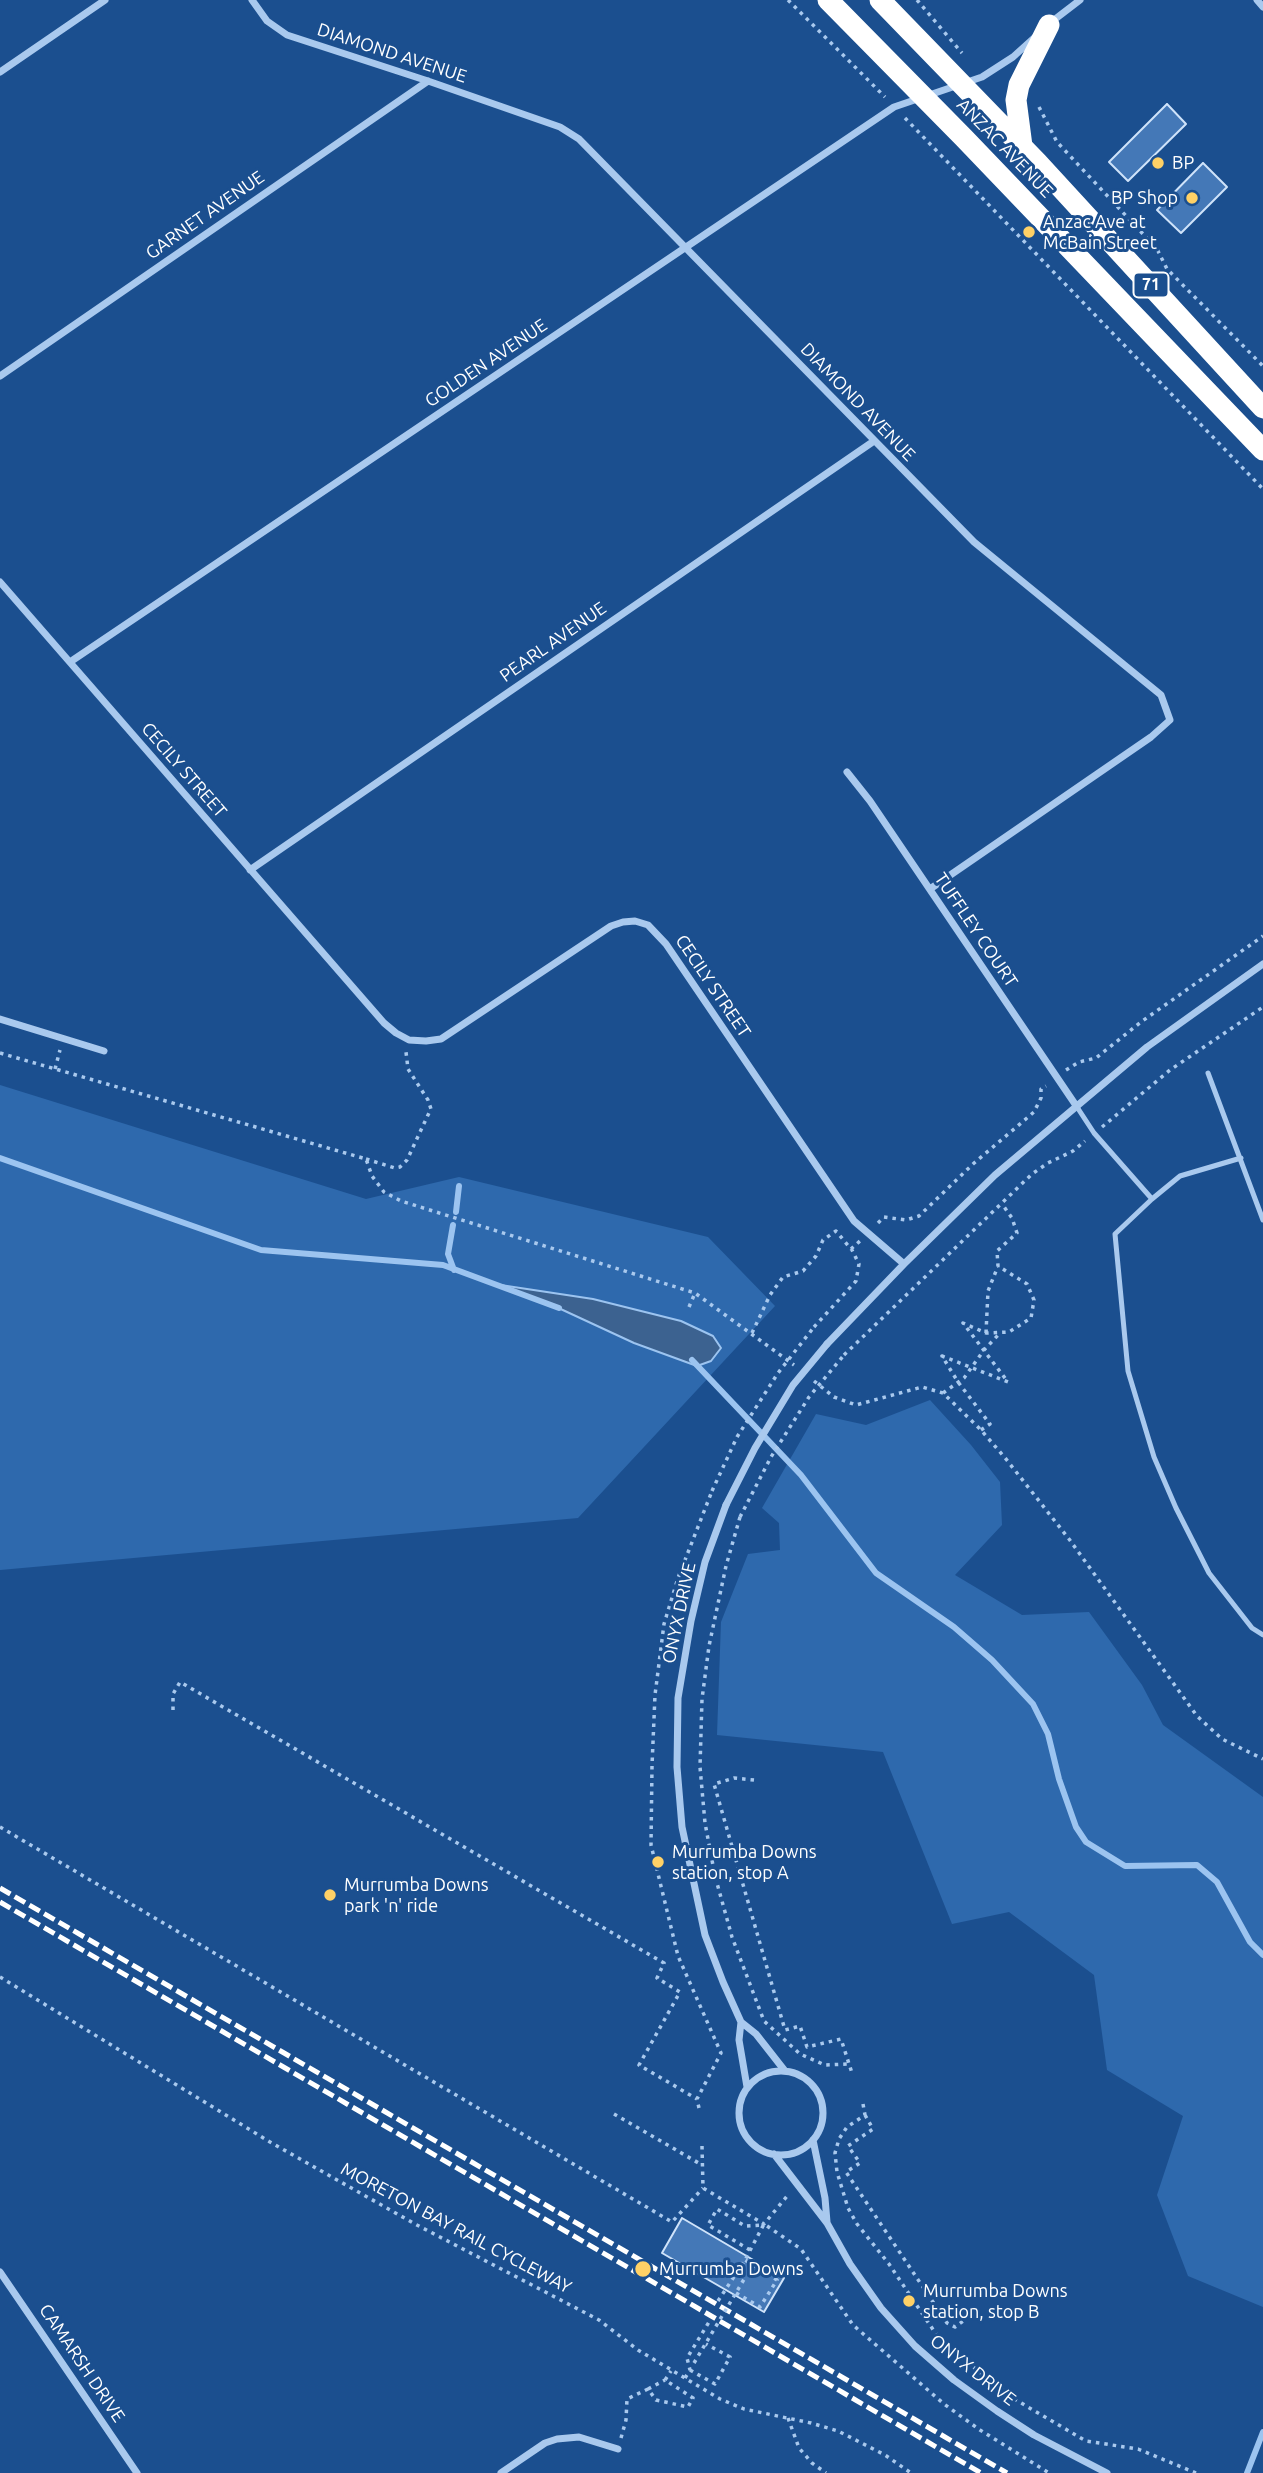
<!DOCTYPE html>
<html>
<head>
<meta charset="utf-8">
<style>
  body { margin:0 }
  canvas { display:block; background:#1b4f8f }
</style>
</head>
<body>
<canvas width="1263" height="2473"></canvas>
<script>
const context = document.querySelector('canvas').getContext('2d');
context.lineJoin = 'round';
function fillPath(path, color) {
  context.fillStyle = color;
  context.fill(path, 'evenodd');
}
function shape(rows) {
  const path = new Path2D();
  for (const r of rows) {
    if (r.length === 3) {
      path.moveTo(r[0] + r[2], r[1]);
      path.arc(r[0], r[1], r[2], 0, 2 * Math.PI);
      continue;
    }
    path.moveTo(r[0], r[1]);
    for (let i = 2; i < r.length; i += 2) path.lineTo(r[i], r[i + 1]);
  }
  return path;
}
function trace(path, color, width, dash) {
  context.strokeStyle = color;
  context.lineWidth = width;
  context.lineCap = dash ? 'butt' : 'round';
  context.setLineDash(dash || []);
  context.stroke(path);
}
function drawText(font, color, halo, rows, align = 'center') {
  context.font = font + ' Ubuntu,sans-serif';
  context.lineWidth = 6;
  context.setLineDash([]);
  context.textBaseline = 'middle';
  context.strokeStyle = halo;
  context.fillStyle = color;
  for (const [text, x, y, turn = 0] of rows) {
    context.save();
    context.translate(x, y);
    context.rotate((+turn || 0) * Math.PI / 180);
    context.textAlign = isNaN(turn) ? turn : align;
    if (halo) context.strokeText(text, 0, 0);
    context.fillText(text, 0, 0);
    context.restore();
  }
}
fillPath(shape([
  [0,1085,366,1199,459,1177,708,1237,775,1306,578,1518,0,1570],
  [930,1400,971,1445,1000,1482,1002,1525,955,1575,1022,1615,1089,1612,1142,1685,1163,1725,1263,1797,1263,2307,1188,2276,1157,2195,1183,2116,1107,2070,1094,1975,1009,1912,952,1924,883,1752,717,1735,721,1622,748,1554,780,1550,779,1523,762,1508,816,1414,866,1425]
]), '#2e69ad');
const water = shape([
  [494,1284,593,1299,681,1321,713,1336,721,1348,711,1361,697,1366,634,1343,552,1305,494,1284]
]);
fillPath(water, '#3c6290');
trace(water, '#9cc4f0', 2);
trace(shape([
  [0,1158,261,1250,443,1265,559,1308],
  [456,1212,459,1186],
  [453,1225,448,1254,454,1270],
  [692,1360,801,1475,876,1573,954,1627,992,1660,1033,1704,1048,1734,1059,1779,1076,1827,1086,1842,1125,1866,1197,1865,1217,1882,1250,1942,1263,1955],
  [1247,2473,1263,2432]
]), '#9cc4f0', 6);
const building = shape([
  [1167,104,1186,124,1128,181,1109,162,1167,104],
  [1203,163,1227,187,1181,233,1157,210,1203,163],
  [682,2218,784,2278,764,2312,662,2253,682,2218]
]);
fillPath(building, '#4478b7');
trace(building, '#cfe3fa', 2);
trace(shape([
  [788,0,885,97],
  [917,0,962,53],
  [1039,107,1057,142,1157,249,1167,269,1263,366],
  [905,118,1263,489],
  [0,1053,366,1159,372,1176,384,1192,401,1201,695,1293,794,1365],
  [55,1069,60,1050],
  [1066,1070,1079,1062,1096,1058,1141,1022,1263,936],
  [1102,1127,1170,1070,1263,1007],
  [366,1159,395,1168,400,1167,407,1160,428,1115,431,1109,428,1100,408,1069,406,1052],
  [878,1223,884,1217,906,1220,919,1216,973,1164,1034,1112,1041,1098,1041,1089,1046,1086],
  [689,1307,695,1293],
  [814,1327,856,1281,859,1264,852,1250],
  [752,1333,770,1295,783,1277,803,1271,816,1256,823,1240,836,1231,851,1249,860,1241],
  [986,1333,988,1291,998,1266,997,1251,1017,1233,1012,1218,1002,1204],
  [844,1355,1032,1174,1048,1163,1073,1151,1085,1141],
  [814,1381,834,1397,856,1405,922,1387,943,1393,981,1430,1006,1459,1069,1539,1197,1716,1222,1739,1263,1759],
  [943,1393,964,1378,984,1350,1001,1332],
  [981,1430,990,1424,958,1382,942,1356,1008,1382,963,1323,986,1333,1009,1332,1031,1318,1034,1300,1027,1284,998,1266],
  [740,1517,726,1566,709,1646,702,1699,700,1767,705,1823,715,1876,732,1937,764,2021,800,2054,825,2065,849,2064],
  [173,1710,173,1694,180,1682,664,1963,657,1978,680,1992,639,2065,697,2099],
  [754,1780,734,1778,714,1784,785,2030,800,2026,807,2047,841,2039,852,2073],
  [0,1827,672,2222,703,2188],
  [0,1977,270,2142,415,2224,599,2320,638,2350,720,2399,744,2409,811,2423,838,2431,885,2455,911,2473],
  [863,2104,865,2115,847,2127,839,2139,835,2153,837,2172,848,2208,857,2224,889,2264,936,2334,951,2350,1016,2400,1086,2441,1138,2449,1196,2473],
  [699,2108,697,2099,721,2053,678,1956,651,1845,652,1766,655,1695,664,1624,678,1578,712,1491],
  [614,2114,702,2165],
  [865,2115,873,2129,848,2146,860,2163,846,2172,947,2323,955,2327,966,2319,972,2304],
  [702,2146,703,2188,764,2224,788,2195],
  [750,2250,708,2225,717,2209,745,2226,762,2225],
  [736,2293,760,2307,777,2280,745,2260],
  [718,2301,745,2260,764,2224,801,2249,853,2325,944,2404,980,2430,1049,2473],
  [690,2370,715,2384,730,2357,706,2344],
  [685,2378,690,2370,687,2358,709,2322],
  [648,2389,665,2380],
  [788,2418,799,2448,812,2463,826,2473],
  [621,2438,626,2420,627,2399,648,2389,656,2400,688,2407,693,2398,665,2380,671,2371]
]), '#a9c9ee', 3.5, [3.5, 5]);
trace(shape([
  [1208,1073,1263,1220],
  [1077,1107,1094,1133,1152,1199],
  [1241,1158,1180,1176,1152,1199,1115,1234,1128,1371,1154,1457,1176,1508,1209,1573,1252,1628,1263,1635]
]), '#a9c9ee', 5);
trace(shape([
  [252,0,267,21,287,35,428,81,560,127,579,139,974,542,1161,695,1170,720,1151,737,930,889],
  [1257,0,1263,7],
  [1050,23,1080,0],
  [0,72,105,0],
  [0,376,428,81],
  [0,582,384,1023,396,1033,409,1040,426,1041,441,1039,611,926,623,922,635,921,648,925,666,944,854,1221,904,1264],
  [70,662,894,107,982,77,1013,57,1034,38],
  [847,772,870,801,1077,1107],
  [250,870,874,441],
  [0,1019,104,1051],
  [827,1344,904,1264,995,1175,1147,1047,1263,964],
  [726,1505,705,1562,691,1621,678,1698,677,1767,682,1827,705,1935,723,1982,741,2022,756,2034,785,2071],
  [741,2022,739,2040,747,2087],
  [781,2113,42],
  [813,2140,825,2198,827,2222],
  [774,2154,827,2223,850,2264,881,2308,915,2346,954,2380,997,2411,1034,2435,1107,2473],
  [0,2272,137,2473],
  [501,2473,545,2443,557,2439,579,2437,618,2449]
]), '#a9c9ee', 7);
trace(shape([
  [828,0,964,138,1263,450],
  [880,0,1038,163,1263,408],
  [1022,146,1016,100,1019,85,1049,25]
]), '#fff', 21);
trace(shape([
  [0,1888,1007,2473],
  [0,1902,981,2473]
]), '#fff', 5, [12, 5]);
trace(shape([
  [712,1491,737,1437,778,1373,814,1327],
  [740,1517,771,1457,809,1397,844,1355],
  [694,2363,746,2276]
]), '#a9c9ee', 3.5, [3.5, 5]);
trace(shape([
  [726,1505,755,1448,793,1385,827,1344]
]), '#a9c9ee', 7);
for (const [x, y, r, color] of [
  [1158,163,7,"#ffd166"],
  [1192,198,7,"#ffd166"],
  [1029,232,7,"#ffd166"],
  [658,1862,7,"#ffd166"],
  [330,1895,7,"#ffd166"],
  [643,2269,9,"#ffd166"],
  [909,2301,7,"#ffd166"]
]) {
  const dot = new Path2D();
  dot.arc(x, y, r, 0, 2 * Math.PI);
  context.fillStyle = color;
  context.fill(dot);
  trace(dot, '#1b4f8f', 2.5);
}
for (const [x, y, w] of [
  [1151,285,35]
]) {
  const box = new Path2D();
  box.roundRect(x - w / 2, y - 12.5, w, 25, 5);
  context.fillStyle = '#1b4f8f';
  context.fill(box);
  trace(box, '#fff', 2);
}
drawText('bold 16px', '#fff', null, [
  ["71",1151,285]
]);
drawText('18px', '#fff', '#1b4f8f', [
  ["DIAMOND AVENUE",392,53,18],
  ["ANZAC AVENUE",1005,148,46],
  ["GARNET AVENUE",205,215,-35],
  ["GOLDEN AVENUE",486,363,-34],
  ["DIAMOND AVENUE",858,402,46],
  ["PEARL AVENUE",553,642,-35],
  ["CECILY STREET",184,770,49],
  ["TUFFLEY COURT",976,930,56],
  ["CECILY STREET",713,986,56],
  ["ONYX DRIVE",679,1613,-78],
  ["MORETON BAY RAIL CYCLEWAY",456,2228,28],
  ["CAMARSH DRIVE",82,2363,56],
  ["ONYX DRIVE",973,2370,38]
]);
drawText('18px', '#fff', '#1b4f8f', [
  ["BP",1172,163],
  ["BP Shop",1178,198,"right"],
  ["Anzac Ave at",1043,222],
  ["McBain Street",1043,243],
  ["Murrumba Downs",672,1852],
  ["station, stop A",672,1873],
  ["Murrumba Downs",344,1885],
  ["park 'n' ride",344,1906],
  ["Murrumba Downs",659,2269],
  ["Murrumba Downs",923,2291],
  ["station, stop B",923,2312]
], 'left');
</script>
</body>
</html>
